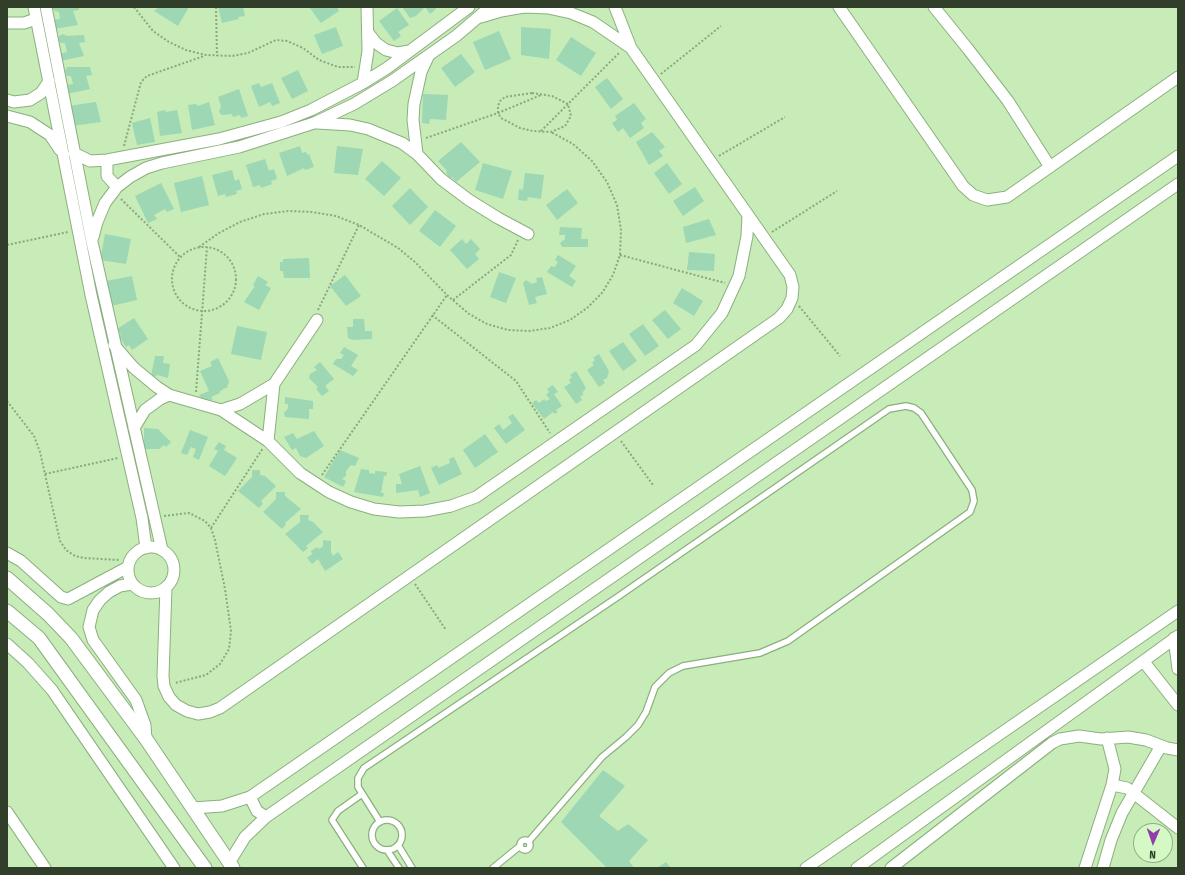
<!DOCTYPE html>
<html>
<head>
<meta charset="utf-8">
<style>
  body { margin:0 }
  #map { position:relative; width:1185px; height:875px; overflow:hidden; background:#c7ecb8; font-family:"Fira Sans Condensed",sans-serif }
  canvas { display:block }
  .frame { position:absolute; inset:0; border:8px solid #303e2a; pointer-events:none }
  .north { position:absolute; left:1133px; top:823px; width:40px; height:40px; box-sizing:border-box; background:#d4f9c5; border:1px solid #92ae87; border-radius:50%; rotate:182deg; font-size:11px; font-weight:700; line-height:16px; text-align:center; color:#303e2a }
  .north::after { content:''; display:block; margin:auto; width:14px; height:18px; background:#913eac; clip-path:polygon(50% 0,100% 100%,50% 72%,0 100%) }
</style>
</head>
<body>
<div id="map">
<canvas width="1185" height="875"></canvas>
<div class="frame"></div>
<div class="north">N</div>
</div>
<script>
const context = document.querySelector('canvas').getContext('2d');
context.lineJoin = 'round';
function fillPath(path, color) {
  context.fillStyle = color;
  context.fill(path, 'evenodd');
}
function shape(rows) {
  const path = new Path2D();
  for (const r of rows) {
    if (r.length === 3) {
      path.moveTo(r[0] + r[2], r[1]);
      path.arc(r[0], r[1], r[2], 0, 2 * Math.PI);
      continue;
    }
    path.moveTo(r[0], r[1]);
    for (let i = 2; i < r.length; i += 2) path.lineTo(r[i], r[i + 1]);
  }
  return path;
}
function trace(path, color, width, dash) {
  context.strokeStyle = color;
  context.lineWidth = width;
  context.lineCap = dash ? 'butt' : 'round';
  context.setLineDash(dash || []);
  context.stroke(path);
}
fillPath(shape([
  [52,7,79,7,79,10,73,11,78,25,54,29,52,20,60,19,59,12,55,11],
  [159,7,189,7,178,26,154,11],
  [218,7,243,7,245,16,238,17,239,19,222,23],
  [309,7,337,7,339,11,321,23],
  [402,7,435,7,436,9,430,14,425,7,416,16,410,18],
  [397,8,409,25,398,32,401,36,394,41,379,21],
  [336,27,343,46,322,54,314,35],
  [521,27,551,29,549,59,521,55],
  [499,31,511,59,485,70,473,42],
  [63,34,67,36,84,35,85,42,79,43,84,56,60,61,59,54,67,52,65,43,61,43,58,40,59,36],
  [571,37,596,53,581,76,556,60],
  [461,54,475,72,455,87,441,68],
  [67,67,90,67,92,75,86,76,90,89,67,94,65,85,73,84,71,76,67,76,65,72],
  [298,70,308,91,292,99,281,78],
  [607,78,623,99,611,109,595,87],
  [259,83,261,87,272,83,280,103,272,106,270,102,259,107,251,86],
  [239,89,248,116,241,118,240,115,233,117,232,114,222,115,219,112,221,106,218,97],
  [423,94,448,95,446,120,430,119,429,124,422,123],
  [96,102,101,122,72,126,68,106],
  [209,102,215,125,192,130,188,105,196,104,198,106],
  [634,103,646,119,641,123,644,128,630,138,623,128,618,132,612,123,617,120,615,116],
  [165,110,166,112,177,110,182,133,160,136,157,112],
  [150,118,155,142,137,145,132,123],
  [652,132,665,147,659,151,663,156,649,165,636,142],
  [461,142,480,162,456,182,452,177,450,178,446,173,447,171,438,161],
  [300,146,302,153,306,152,307,155,309,154,314,167,305,170,304,168,287,176,279,153],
  [337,146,363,149,358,175,334,173],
  [265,159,269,171,274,169,277,179,271,181,272,184,261,188,260,185,253,187,246,165],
  [382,161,401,178,384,196,365,179],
  [483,163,512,171,503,199,475,190],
  [667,163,682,184,669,194,654,173],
  [232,170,235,181,239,179,242,189,236,191,237,194,226,197,225,194,218,196,212,175],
  [525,173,544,175,541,199,528,197,527,201,518,200,519,189,523,190],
  [202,176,209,205,181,212,174,183],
  [161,183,174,209,167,212,165,209,154,215,157,219,148,223,135,196],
  [695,187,704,201,683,216,673,201],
  [410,188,428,207,410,225,392,206],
  [567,189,578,203,557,220,546,205],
  [435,210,456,226,440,247,419,231],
  [709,219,716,235,686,243,683,227],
  [560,227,582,228,581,239,588,239,588,247,562,247,560,243,565,239,565,235,559,235],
  [105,234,131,239,126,264,100,260],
  [462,239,466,244,471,239,480,249,475,254,479,259,467,269,450,250],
  [689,252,715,254,714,271,687,270],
  [558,255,576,266,569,276,576,281,572,287,547,272,551,266,555,267,558,262,555,260],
  [309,258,310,278,284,278,283,271,280,271,280,262,283,262,283,259],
  [499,272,516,278,506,303,490,297],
  [345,275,361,296,346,306,330,286],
  [132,276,137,300,111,306,106,281],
  [258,276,268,282,265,285,271,288,259,310,244,302,255,286,253,285],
  [542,277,547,294,535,297,537,303,529,305,523,283,526,280,532,284,537,282,536,278],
  [682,288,703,301,694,316,673,303],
  [665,310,681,329,668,339,652,320],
  [134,318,148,339,132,350,129,345,126,347,119,336,121,335,117,329],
  [353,319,364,319,365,331,372,331,372,339,353,340,348,338,347,327,353,327],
  [643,324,659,346,645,356,629,334],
  [237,326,267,332,261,360,231,354],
  [623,342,637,361,623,371,609,351],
  [344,347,358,355,351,366,358,370,353,376,333,364,336,359,341,359,344,355,340,353],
  [599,354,609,371,607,378,603,380,605,383,599,387,587,370,594,365,592,363,595,360,593,358],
  [155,356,164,356,163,363,170,364,168,378,157,375,154,377,151,376],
  [218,358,229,381,227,388,225,388,219,392,220,393,211,397,213,400,202,399,199,395,209,391,200,371,212,366,210,362],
  [320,362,334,379,325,386,329,391,322,396,316,389,318,387,309,378,310,374,317,370,314,367],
  [576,371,586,388,582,393,584,394,580,397,582,400,576,404,564,387,571,383,569,380,572,377,570,375],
  [553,385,558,392,554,394,562,406,556,410,558,412,554,414,553,412,544,419,532,403,536,400,539,403,544,399,546,401,550,399,546,395,549,392,547,389],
  [285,397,313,401,313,409,309,409,309,419,285,417,284,413,288,408,288,404,285,404],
  [513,414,525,430,506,444,494,428,499,424,503,430,512,423,508,417],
  [144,428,158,429,171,442,166,447,164,445,159,449,144,449],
  [190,430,208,437,199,460,193,457,196,449,191,447,187,455,181,453],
  [314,431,324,446,306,458,300,456,296,448,292,450,284,437,293,433,297,439],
  [485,434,498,452,475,468,463,450],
  [219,442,226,446,224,450,237,458,225,476,209,466,218,451,214,449],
  [340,450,359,458,355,466,351,465,346,471,346,476,342,479,346,481,343,487,324,477],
  [454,457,462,474,439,485,431,468,437,465,438,468,450,463,449,459],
  [420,466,430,493,420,497,418,490,396,493,396,484,402,484,399,474],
  [361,469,369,470,369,473,375,474,375,471,387,472,386,476,384,476,381,493,384,493,383,497,354,492],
  [252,470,260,470,260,475,265,476,276,486,261,501,263,504,259,508,238,491,252,477],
  [276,492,285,492,285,496,301,509,285,523,286,525,282,529,263,512,276,499],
  [300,515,309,515,308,520,313,522,323,532,306,546,308,548,303,552,285,534,300,522],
  [323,540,331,541,331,552,333,556,338,552,343,559,325,571,318,559,312,564,307,558,312,554,311,551,317,547,319,549,323,546],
  [603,770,625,786,599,816,618,831,628,824,648,840,629,861,634,868,607,868,561,822],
  [666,862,671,868,657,868]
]), '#9dd7b3');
const service = shape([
  [362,794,338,811,332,820,363,868],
  [387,835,15],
  [380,822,358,787,358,778,364,768,619,596,889,409,906,406,914,408,921,413,972,490,974,501,970,512,788,641,760,653,683,666,669,673,655,687,646,712,638,725,626,737,602,757,529,841],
  [525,845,5],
  [398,845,412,868],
  [387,850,399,868],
  [493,868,520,846]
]);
const minor = shape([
  [34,7,91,295,142,518,146,548],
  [46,7,92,242,162,550],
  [839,7,963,186,973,195,987,200,1007,197,1178,77],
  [934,7,968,49,1008,101,1050,167],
  [481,17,501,11,524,7,548,8,571,13,593,22,631,48],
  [7,23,24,23,36,19],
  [369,34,376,43,386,50,398,53,409,51],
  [363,83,368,51,367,7],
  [7,100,14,102,30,100,41,93,49,81],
  [7,116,30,122,50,135,60,150],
  [317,123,350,125,368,129,402,143,417,154,441,179,469,200,498,218,528,234],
  [74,153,90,161,107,160,219,139,281,122,311,110,363,83,387,68,469,7],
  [417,154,413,120,414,104,421,72,428,57],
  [107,160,107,176,117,187],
  [93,237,97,222,105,203,117,187,130,177,146,168,162,163,239,147,314,123,354,104,392,81,456,36,490,7],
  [114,345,134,368,157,387,169,395,221,410,268,441,300,473,329,492,351,502,374,509,399,512,425,511,451,506,476,497,696,345,722,313,739,276,747,236,748,215],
  [221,410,240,404,274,384,317,320],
  [134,428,145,410,160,399,169,395],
  [268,441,274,384],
  [151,570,23],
  [7,553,21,561,61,597,68,599,128,567],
  [132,584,120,586,109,592,100,600,93,610,89,627,93,640,136,700,145,725,146,739],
  [166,587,163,676,164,686,169,697,176,705,187,711,198,714,210,712,220,708,779,318,787,309,792,298,793,287,790,275,631,48,615,7],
  [1174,638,1178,669],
  [7,644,28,663,52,690,174,868],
  [1144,662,1178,705],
  [1112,785,1127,788,1178,828],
  [250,797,257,811,266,817],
  [193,808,222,806,250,797,1178,156],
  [7,812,45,868],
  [229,863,245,837,266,817,1178,184],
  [806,868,1178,611],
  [857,868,1178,636],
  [891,868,1052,743,1060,739,1079,736,1101,739,1128,737,1146,740,1167,748,1178,750],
  [1085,868,1112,785,1115,769,1107,738],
  [1103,868,1111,840,1122,813,1161,746]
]);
const tertiary = shape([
  [7,578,48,614,71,638,146,739,233,868],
  [7,611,39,638,205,868]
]);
trace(service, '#8caf7e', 8);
trace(minor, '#8caf7e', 13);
trace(tertiary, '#8caf7e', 15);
trace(shape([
  [134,7,153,31,169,42,186,50,206,55,232,56,248,53,276,40,287,41,303,48,319,60,338,67,355,67],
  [216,7,217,56],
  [661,74,721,26],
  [532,93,552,96,568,104,571,116,565,126,551,132,533,131,520,128,501,118,498,113,498,106,500,101,505,97,532,93],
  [541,131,620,52],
  [426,138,498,113,541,95],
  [124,146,141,82,147,76,204,56],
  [719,156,785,117],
  [121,199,180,257],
  [772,232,837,191],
  [7,245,68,232],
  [199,247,219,233,240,222,264,214,288,211,312,212,336,216,359,225,398,248,415,262,447,295,469,314,487,324,508,330,529,331,550,328,570,320,587,308,602,293,613,275,620,255,621,230,617,205,607,182,592,161,573,144,551,132],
  [204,279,32],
  [620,255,725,283],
  [453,300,511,255,518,240],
  [799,306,840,356],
  [318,310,359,225],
  [432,315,516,381,550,433],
  [196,392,207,247],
  [7,401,34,436,40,452,60,541,66,550,75,556,84,558,119,560],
  [621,441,653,485],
  [45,474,118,458],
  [322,475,447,295],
  [164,516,189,513,205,521,211,528,215,540,225,589,231,631,229,649,220,664,206,675,175,683],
  [211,528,263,448],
  [415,584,446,630]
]), '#8ba780', 2, [2, 2]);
trace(service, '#fff', 5.5);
trace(minor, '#fff', 11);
trace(tertiary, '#fff', 13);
</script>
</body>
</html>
